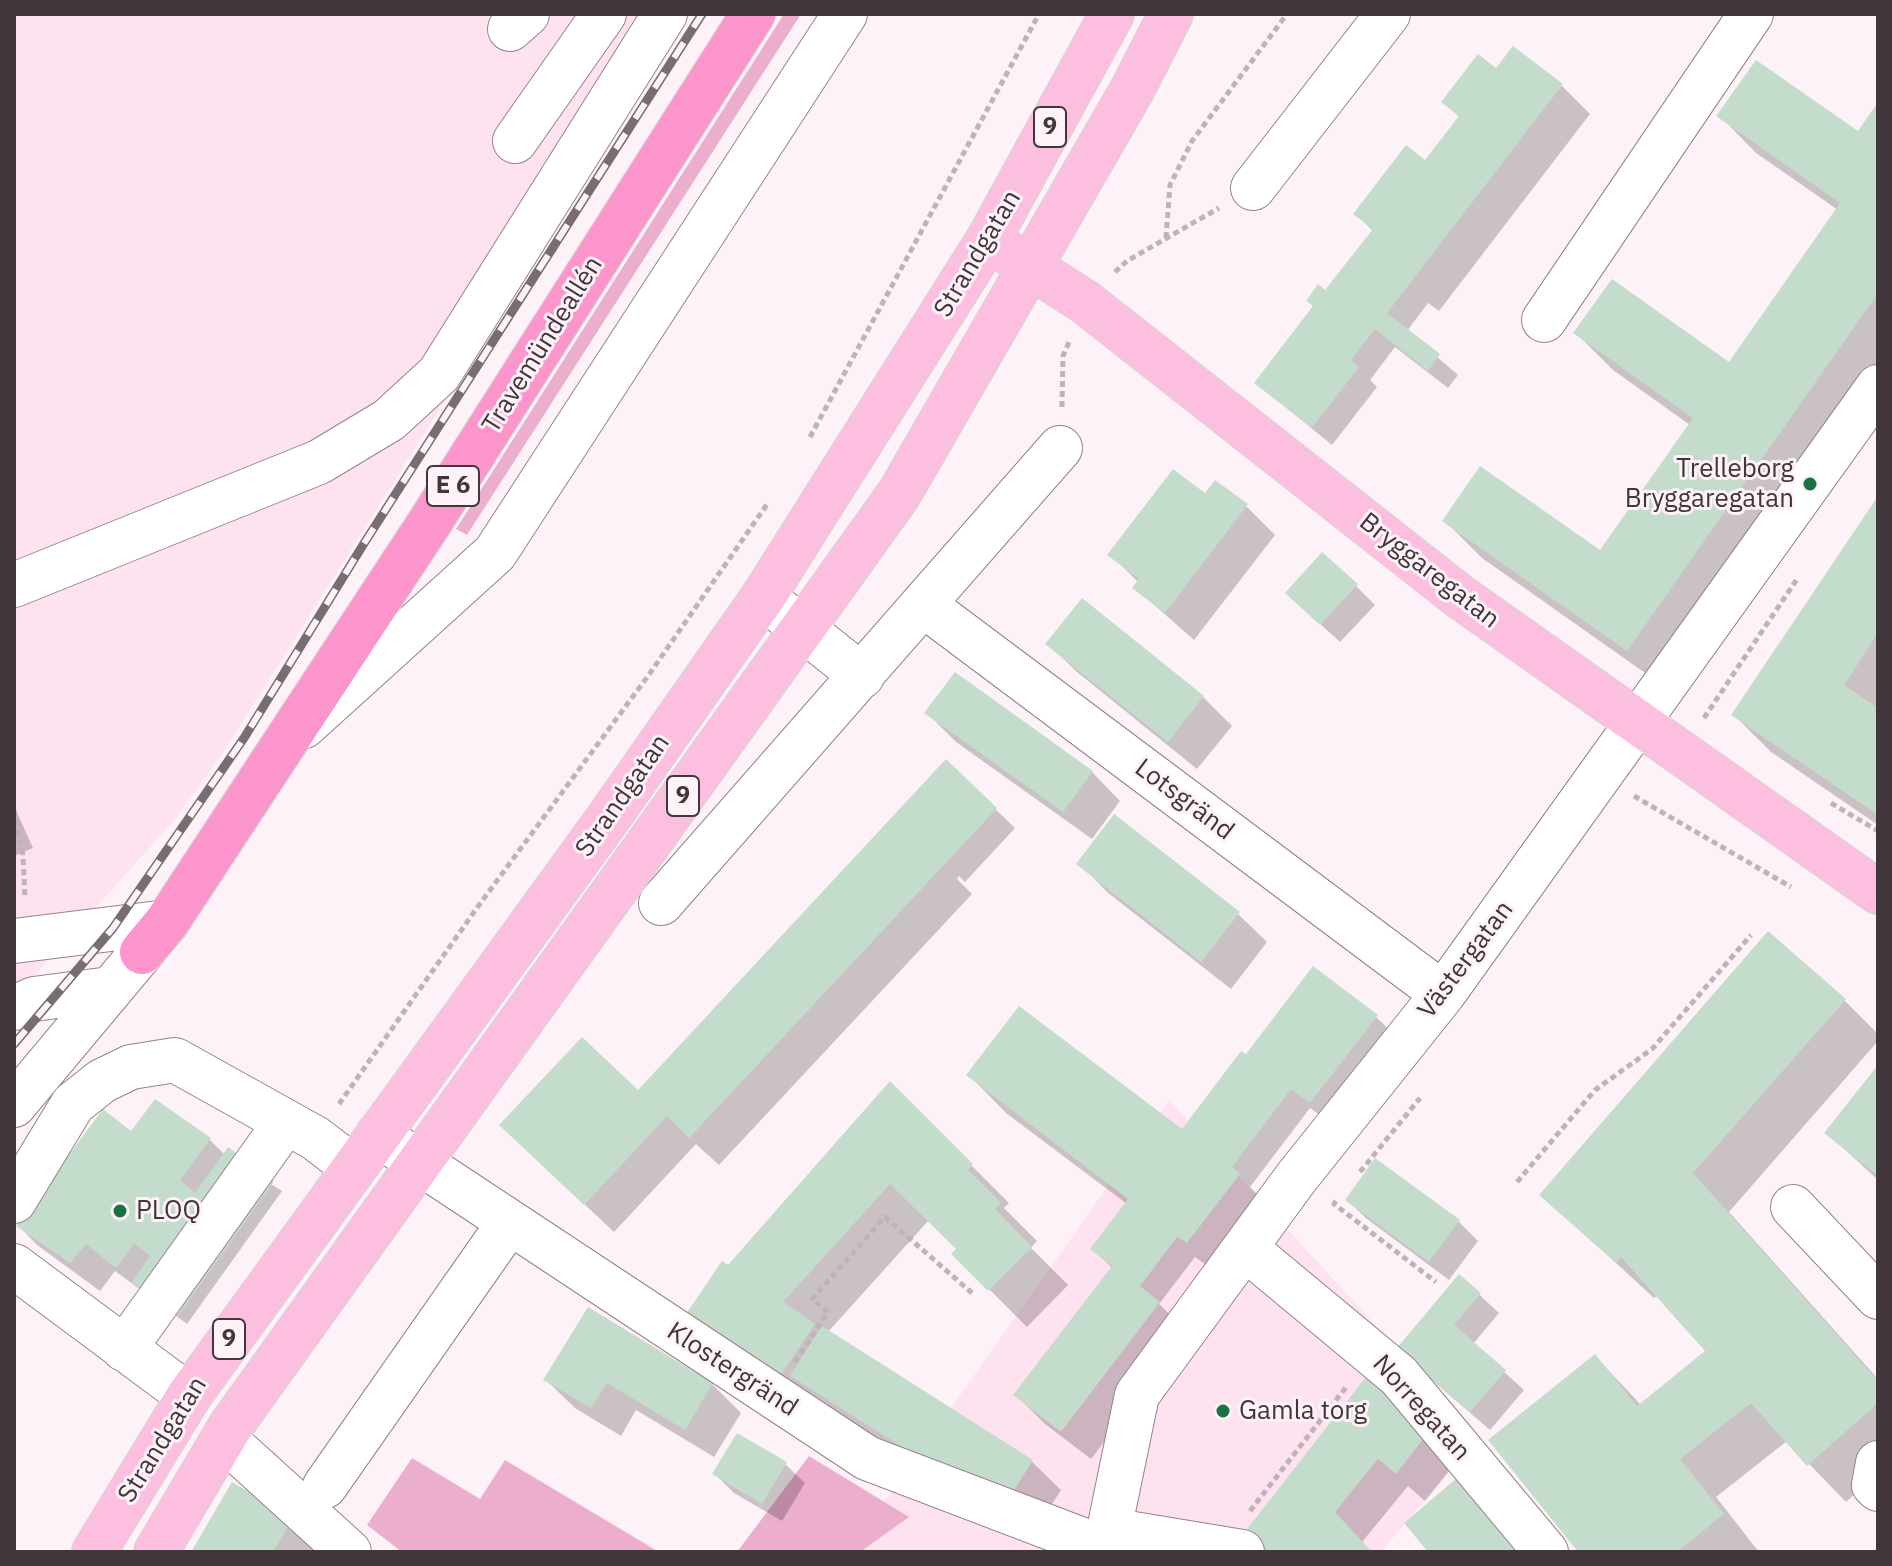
<!DOCTYPE html>
<html>
<head>
<meta charset="utf-8">
<style>
  body { margin:0 }
  #map { position:relative; width:1892px; height:1566px; overflow:hidden; background:#fdf2f7; font-family:"IBM Plex Sans",sans-serif }
  canvas { display:block }
  .frame { position:absolute; inset:0; border:16px solid #40363b; pointer-events:none }
</style>
</head>
<body>
<div id="map">
<canvas width="1892" height="1566"></canvas>
<div class="frame"></div>
</div>
<script>
const context = document.querySelector('canvas').getContext('2d');
context.lineJoin = 'round';
function fillPath(path, color) {
  context.fillStyle = color;
  context.fill(path, 'evenodd');
}
function shape(rows) {
  const path = new Path2D();
  for (const r of rows) {
    path.moveTo(r[0], r[1]);
    for (let i = 2; i < r.length; i += 2) path.lineTo(r[i], r[i + 1]);
  }
  return path;
}
function trace(path, color, width, dash) {
  context.strokeStyle = color;
  context.lineWidth = width;
  context.lineCap = dash ? 'butt' : 'round';
  context.setLineDash(dash || []);
  context.stroke(path);
}
function drawText(font, color, halo, rows, align = 'center') {
  context.font = font + ' "IBM Plex Sans",sans-serif';
  context.lineWidth = 6;
  context.setLineDash([]);
  context.textBaseline = 'middle';
  context.strokeStyle = halo;
  context.fillStyle = color;
  for (const [text, x, y, turn = 0] of rows) {
    context.save();
    context.translate(x, y);
    context.rotate((+turn || 0) * Math.PI / 180);
    context.textAlign = isNaN(turn) ? turn : align;
    if (halo) context.strokeText(text, 0, 0);
    context.fillText(text, 0, 0);
    context.restore();
  }
}
fillPath(shape([
  [14,14,689,14,221,756,171,824,14,998],
  [1169,1100,1478,1437,1381,1552,849,1552]
]), '#fee2ef');
fillPath(shape([
  [784,14,801,14,467,535,456,529],
  [809,1456,909,1517,860,1552,737,1552],
  [412,1458,480,1499,505,1460,659,1552,402,1552,367,1525]
]), '#ebaecc');
fillPath(shape([
  [1497,71,1561,85,1590,114,1439,311,1428,303,1407,331,1458,375,1448,388,1395,347,1370,380,1377,387,1332,445,1256,383,1373,231,1356,214,1426,163,1460,118,1444,101],
  [1878,105,1878,384,1665,687,1482,558,1445,521,1601,553,1690,425,1613,370,1576,333,1730,364,1838,210,1756,153,1719,115,1858,134],
  [1205,496,1246,506,1275,535,1194,640,1135,588,1139,583,1110,554],
  [1878,499,1878,825,1771,752,1734,715],
  [1356,586,1375,605,1340,642,1307,612],
  [1082,600,1203,697,1232,726,1197,769,1077,672,1048,644],
  [927,713,1092,772,1120,801,1092,839,956,742],
  [946,762,1015,828,965,882,959,876,957,879,972,894,719,1165,696,1144,614,1232,531,1154,638,1093],
  [14,806,33,848,14,856],
  [1079,863,1238,914,1267,942,1231,989,1107,892],
  [1844,1000,1878,1034,1878,1041,1729,1212,1878,1379,1878,1474,1846,1502,1787,1441,1716,1497,1759,1552,1581,1552,1595,1356,1641,1405,1708,1352,1658,1295,1654,1298,1542,1195],
  [1376,1017,1405,1045,1340,1130,1310,1108,1250,1187,1276,1213,1225,1279,1195,1257,1159,1304,1188,1332,1091,1459,1045,1424,1016,1395,1112,1268,1093,1249,1127,1204,1006,1113,969,1075,1190,1138,1246,1057],
  [1878,1068,1878,1180,1827,1133],
  [890,1084,1009,1203,1004,1208,1037,1241,1031,1248,1068,1285,1027,1327,954,1254,959,1250,929,1220,828,1332,1032,1462,1061,1490,1031,1537,722,1357,728,1267],
  [132,1134,209,1139,225,1155,282,1191,187,1324,115,1271,100,1291,37,1245,18,1225],
  [1347,1200,1459,1222,1478,1241,1449,1280,1367,1219],
  [1460,1277,1499,1313,1473,1344,1524,1390,1490,1430,1418,1368],
  [1370,1376,1458,1460,1425,1501,1408,1486,1362,1542,1371,1552,1266,1552],
  [546,1380,712,1384,741,1413,714,1457,636,1410,621,1436,575,1408],
  [785,1464,805,1483,782,1521,734,1493,715,1474],
  [233,1485,321,1549,319,1552,193,1552]
]), '#0003');
fillPath(shape([
  [1513,46,1563,84,1387,313,1440,354,1428,371,1375,329,1351,360,1359,367,1312,428,1254,383,1313,306,1306,301,1318,284,1325,290,1373,229,1353,214,1406,145,1425,160,1459,116,1441,102,1478,54,1496,68],
  [1756,60,1858,131,1878,102,1878,293,1627,651,1442,521,1480,466,1600,550,1693,418,1573,333,1612,279,1729,362,1840,203,1716,116],
  [1173,469,1205,493,1215,480,1248,504,1165,613,1132,588,1139,579,1107,555],
  [1878,496,1878,633,1844,685,1878,708,1878,815,1731,715],
  [1322,552,1358,584,1320,625,1285,593],
  [1082,598,1204,696,1168,742,1045,644],
  [955,672,1093,771,1063,812,924,713],
  [946,759,997,808,689,1138,667,1116,584,1205,499,1125,582,1037,638,1090],
  [1114,814,1240,912,1201,962,1076,864],
  [1768,931,1846,999,1693,1173,1878,1381,1878,1403,1807,1466,1751,1403,1680,1459,1724,1514,1677,1552,1578,1552,1488,1440,1595,1354,1637,1406,1705,1351,1621,1257,1616,1263,1539,1195],
  [1313,966,1378,1015,1310,1103,1291,1089,1232,1167,1240,1174,1187,1243,1177,1237,1140,1286,1160,1302,1061,1432,1013,1395,1112,1266,1090,1249,1128,1199,966,1075,1019,1006,1182,1129,1241,1051,1246,1054],
  [1878,1065,1878,1176,1824,1133],
  [890,1081,973,1164,968,1170,1001,1203,995,1209,1032,1247,988,1291,951,1254,956,1249,890,1184,783,1302,815,1324,775,1383,682,1320,722,1261,728,1265],
  [155,1099,211,1138,180,1180,195,1193,228,1147,274,1181,177,1317,132,1282,150,1256,134,1243,116,1268,86,1244,70,1263,16,1226,103,1109,131,1131],
  [1375,1158,1460,1220,1429,1262,1345,1200],
  [1459,1274,1481,1293,1454,1325,1506,1370,1470,1412,1396,1349],
  [588,1307,713,1383,685,1430,607,1383,591,1408,543,1380],
  [822,1326,1033,1460,1002,1510,790,1376],
  [1369,1373,1431,1429,1396,1474,1378,1459,1335,1512,1372,1552,1263,1552,1244,1533],
  [737,1433,787,1462,762,1504,712,1474],
  [1457,1478,1520,1552,1428,1552,1404,1523],
  [232,1482,293,1518,273,1552,191,1552]
]), '#c4dccb');
const minor = shape([
  [510,29,527,14],
  [515,141,604,14],
  [1253,188,1388,14],
  [1544,320,1751,14],
  [14,585,319,462,389,420,439,374,665,14],
  [763,597,862,676],
  [925,606,1443,994],
  [304,726,495,553,845,14],
  [661,903,1060,448],
  [14,941,167,922],
  [14,1008,34,999,110,989],
  [14,1105,142,952],
  [378,1135,867,1458,1114,1552],
  [14,1201,73,1104,102,1081,131,1067,175,1060,315,1138,353,1167],
  [1793,1207,1878,1297],
  [1245,1248,1399,1376,1546,1552],
  [14,1266,189,1396],
  [124,1349,286,1122],
  [241,1454,349,1552],
  [1878,1463,1874,1485,1878,1489],
  [325,1486,509,1223],
  [1109,1530,1242,1552],
  [1117,1552,1109,1530,1137,1395,1296,1178,1443,994,1878,387]
]);
const major = shape([
  [1007,252,1085,302,1459,596,1878,892],
  [94,1552,189,1396,609,817,763,597,988,240,1112,14],
  [156,1552,230,1427,899,494,1132,90,1171,14]
]);
const highway = shape([
  [142,952,167,922,430,522,753,14]
]);
trace(minor, '#98808c', 46);
trace(major, '#d5d3d4', 46);
trace(highway, '#d5d3d4', 46);
trace(shape([
  [1166,238,1170,185,1192,141,1287,14],
  [1115,272,1127,261,1219,208],
  [1062,407,1063,356,1069,342],
  [810,437,1039,14],
  [1704,718,1797,579],
  [1634,796,1791,887],
  [1831,803,1878,831],
  [14,810,23,856,25,897],
  [339,1104,479,905,648,676,768,503],
  [1360,1172,1420,1098],
  [1517,1182,1595,1090,1652,1049,1751,935],
  [1336,1201,1334,1204,1436,1282],
  [795,1362,828,1312,812,1299,885,1217,972,1293],
  [1250,1511,1347,1386]
]), '#beb3b8', 5, [6, 4]);
trace(minor, '#fff', 44);
trace(major, '#fdbfe0', 44);
trace(highway, '#fc95cc', 44);
const rail = shape([
  [14,1044,113,928,244,738,363,545,702,14]
]);
trace(rail, '#776d72', 9);
trace(rail, '#fdf2f7', 6, [18]);
for (const [x, y, r, color] of [
  [1810,484,8,"#1d7244"],
  [120,1211,8,"#1d7244"],
  [1223,1411,8,"#1d7244"]
]) {
  const dot = new Path2D();
  dot.arc(x, y, r, 0, 2 * Math.PI);
  context.fillStyle = color;
  context.fill(dot);
  trace(dot, '#fdf2f7', 3);
}
for (const [x, y, w] of [
  [1050,127,32],
  [453,486,52],
  [683,796,32],
  [229,1339,32]
]) {
  const box = new Path2D();
  box.roundRect(x - w / 2, y - 20, w, 40, 6);
  context.fillStyle = '#fdf2f7';
  context.fill(box);
  trace(box, '#40363b', 2);
}
drawText('bold 24px', '#40363b', null, [
  ["9",1050,127],
  ["E 6",453,486],
  ["9",683,796],
  ["9",229,1339]
]);
drawText('26px', '#40363b', '#fdf2f7', [
  ["Strandgatan",978,254,-59],
  ["Travemündeallén",543,345,-58],
  ["Bryggaregatan",1429,571,38],
  ["Strandgatan",623,796,-55],
  ["Lotsgränd",1184,800,37],
  ["Västergatan",1466,960,-53],
  ["Klostergränd",732,1370,33],
  ["Norregatan",1421,1408,48],
  ["Strandgatan",163,1440,-58]
]);
drawText('26px', '#40363b', '#fdf2f7', [
  ["Trelleborg",1794,469,"right"],
  ["Bryggaregatan",1794,499,"right"],
  ["PLOQ",136,1211],
  ["Gamla torg",1239,1411]
], 'left');
</script>
</body>
</html>
